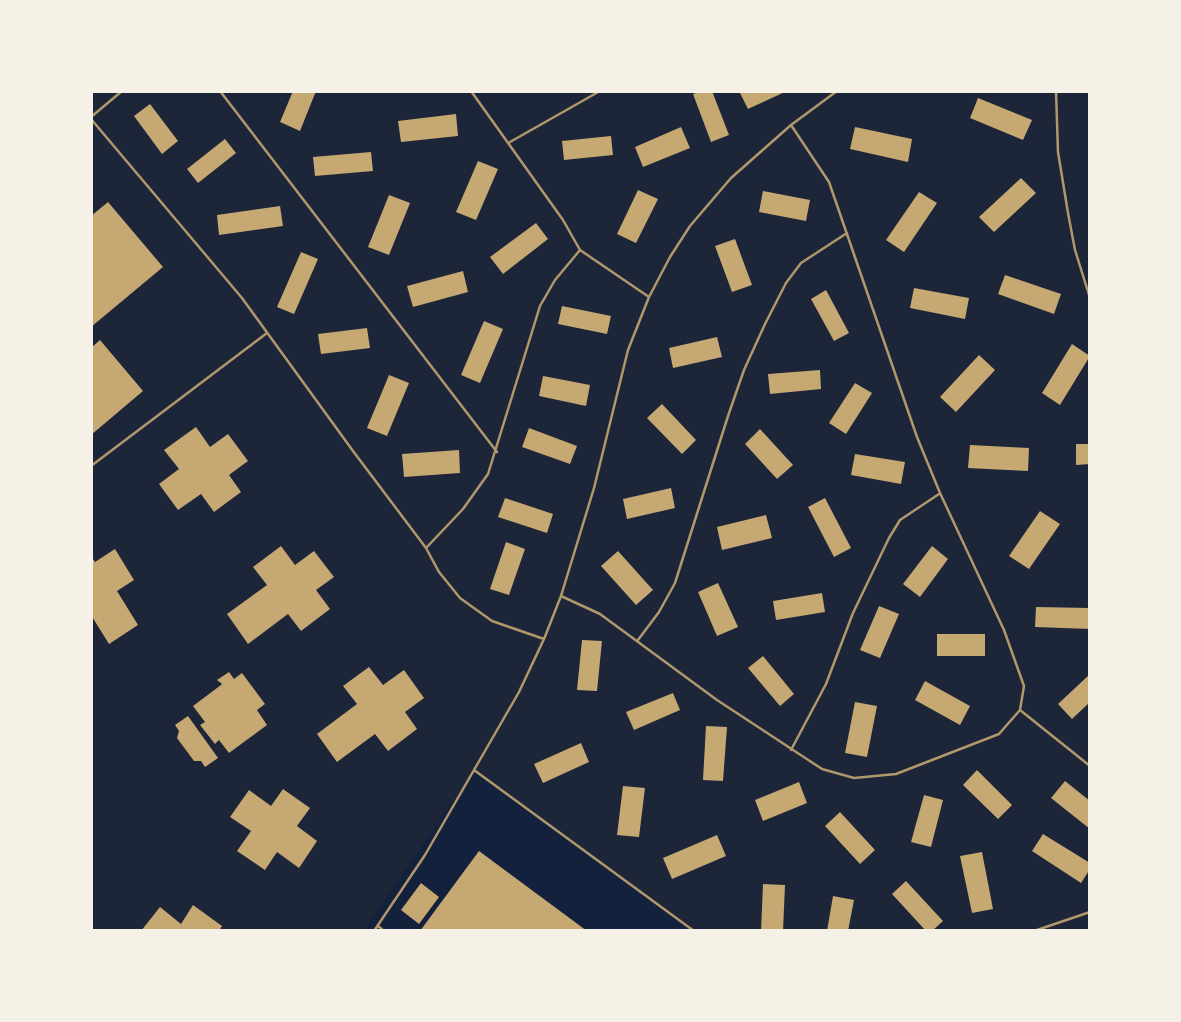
<!DOCTYPE html>
<html>
<head>
<meta charset="utf-8">
<style>
  body { margin:0 }
  #map { position:relative; width:1181px; height:1022px; overflow:hidden; background:#14213d; font-family:"Golos Text",sans-serif }
  canvas { display:block }
  .frame { position:absolute; inset:0; border:93px solid #f6f1e7; pointer-events:none }
</style>
</head>
<body>
<div id="map">
<canvas width="1181" height="1022"></canvas>
<div class="frame"></div>
</div>
<script>
const context = document.querySelector('canvas').getContext('2d');
context.lineJoin = 'round';
function fillPath(path, color) {
  context.fillStyle = color;
  context.fill(path, 'evenodd');
}
function shape(rows) {
  const path = new Path2D();
  for (const r of rows) {
    path.moveTo(r[0], r[1]);
    for (let i = 2; i < r.length; i += 2) path.lineTo(r[i], r[i + 1]);
  }
  return path;
}
function trace(path, color, width, dash) {
  context.strokeStyle = color;
  context.lineWidth = width;
  context.lineCap = dash ? 'butt' : 'round';
  context.setLineDash(dash || []);
  context.stroke(path);
}
fillPath(shape([
  [93,91,1090,91,1090,931,693,931,474,771,363,931,91,931,91,93]
]), '#1d2539');
fillPath(shape([
  [293,91,316,91,300,131,280,122],
  [702,91,712,91,729,135,711,142,693,94],
  [739,91,787,91,748,109],
  [978,98,1032,120,1023,140,970,118],
  [150,104,178,141,162,154,134,116],
  [456,114,458,136,401,142,398,121],
  [681,127,690,148,643,167,635,147],
  [855,127,912,139,908,162,850,149],
  [611,136,613,155,564,160,562,141],
  [225,139,236,153,198,183,187,169],
  [371,152,373,171,315,176,313,157],
  [478,161,498,169,476,220,456,212],
  [1021,178,1036,193,994,232,979,217],
  [638,190,658,199,636,243,617,234],
  [763,191,810,200,806,221,759,212],
  [919,192,937,203,904,252,886,240],
  [389,195,410,203,389,255,368,247],
  [108,202,163,267,91,327,91,216],
  [280,206,283,226,219,235,217,215],
  [536,223,548,239,503,274,490,257],
  [735,239,752,285,732,292,715,246],
  [301,252,318,259,294,314,277,307],
  [463,271,468,292,413,307,407,286],
  [1005,275,1061,294,1054,314,998,294],
  [914,288,969,298,965,319,910,308],
  [826,290,849,333,834,341,811,299],
  [562,306,611,316,607,334,558,324],
  [484,321,503,329,480,383,461,375],
  [367,328,370,348,321,354,318,334],
  [717,337,722,357,673,368,669,348],
  [100,340,143,391,91,435,91,348],
  [1072,344,1090,356,1060,405,1042,393],
  [979,355,995,370,956,412,940,397],
  [820,370,821,389,770,394,768,374],
  [389,375,409,383,387,436,367,428],
  [543,376,590,385,586,406,539,396],
  [855,383,872,393,846,434,829,423],
  [662,404,696,440,682,454,647,418],
  [196,427,210,447,228,434,248,461,229,475,241,492,214,512,201,494,178,510,159,484,179,469,164,450],
  [529,428,577,446,570,464,522,447],
  [760,429,793,465,777,479,745,444],
  [1076,444,1090,444,1090,464,1076,465],
  [970,445,1029,448,1028,471,968,468],
  [459,450,460,473,404,477,402,454],
  [855,454,905,462,901,484,851,475],
  [671,488,675,508,627,519,623,499],
  [505,498,553,514,547,533,498,517],
  [825,498,851,548,834,557,808,507],
  [1040,511,1060,524,1029,569,1009,556],
  [766,515,772,538,722,550,717,527],
  [506,542,525,549,509,595,490,589],
  [281,546,295,565,314,551,334,577,316,590,330,609,301,631,288,614,248,644,227,614,267,585,253,567],
  [932,546,948,559,920,597,903,584],
  [115,549,134,580,117,591,138,625,109,644,91,615,91,556,95,562],
  [618,551,653,590,636,605,601,566],
  [718,583,738,627,717,636,698,592],
  [822,593,825,612,776,620,773,601],
  [879,606,899,614,880,658,860,650],
  [1036,607,1090,608,1090,629,1035,627],
  [937,634,985,634,985,656,937,656],
  [582,640,602,641,597,691,577,690],
  [763,656,794,694,780,706,748,668],
  [369,667,383,685,404,670,424,698,405,712,417,729,388,751,375,734,337,762,317,734,357,704,343,686],
  [229,672,234,679,242,673,265,704,257,710,267,725,229,753,219,740,215,744,200,725,205,722,193,706,221,685,222,684,217,680],
  [1090,674,1090,702,1072,719,1058,704],
  [925,681,970,706,960,725,915,700],
  [673,693,680,710,634,730,626,712],
  [855,702,877,706,867,757,845,753],
  [188,716,218,758,205,767,201,761,194,761,177,738,179,731,175,725],
  [706,726,727,727,723,781,703,780],
  [581,743,589,762,543,783,534,764],
  [977,770,1012,805,998,819,963,785],
  [1065,781,1090,801,1090,829,1051,798],
  [799,782,807,803,763,821,755,800],
  [623,786,645,788,639,837,617,835],
  [283,789,310,808,297,826,317,841,299,868,277,852,265,870,237,851,251,831,230,817,249,790,271,806],
  [924,795,943,800,931,847,911,842],
  [840,812,875,850,860,864,825,826],
  [1043,834,1090,863,1090,869,1081,883,1032,851],
  [717,835,726,856,672,879,663,858],
  [479,851,587,931,420,931],
  [982,852,993,909,972,913,960,856],
  [906,881,943,921,932,931,926,931,892,894],
  [421,883,439,897,419,924,401,910],
  [763,884,785,885,783,931,761,931],
  [833,896,854,900,848,931,827,931],
  [193,905,222,926,219,931,141,931,160,907,181,924]
]), '#c6a872');
trace(shape([
  [220,91,497,452],
  [471,91,563,220,580,250,649,297],
  [1056,91,1058,152,1068,213,1075,250,1090,298],
  [91,117,122,91],
  [91,119,242,298,353,451,426,548,439,572,460,598,492,621,544,639],
  [510,142,600,91],
  [91,466,267,333],
  [426,548,463,509,488,474,540,306,555,280,580,250],
  [561,596,600,614,717,700,822,769,854,778,896,774,999,734,1020,710,1024,686,1004,630,940,493,917,437,829,182,791,125],
  [638,640,659,612,675,583,728,416,744,370,765,324,786,283,801,263,847,233],
  [1020,710,1090,766],
  [91,748,91,759],
  [791,750,826,684,853,613,889,538,900,520,939,494],
  [474,770,694,931],
  [378,926,384,931],
  [374,931,425,855,519,692,544,639,561,596,594,488,628,350,649,297,670,257,690,226,731,178,791,125,837,91],
  [1034,931,1090,912]
]), '#b1986c', 2.5);
</script>
</body>
</html>
